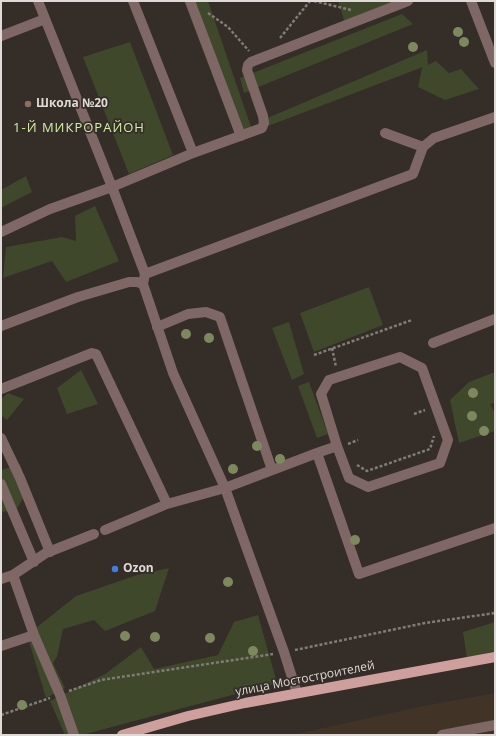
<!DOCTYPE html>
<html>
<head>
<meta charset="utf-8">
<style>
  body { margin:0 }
  #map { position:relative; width:496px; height:736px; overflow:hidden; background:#342d28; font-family:"Open Sans",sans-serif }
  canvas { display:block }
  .frame { position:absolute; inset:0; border:2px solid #dfdad7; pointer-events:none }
</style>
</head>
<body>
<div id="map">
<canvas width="496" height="736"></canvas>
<div class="frame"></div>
</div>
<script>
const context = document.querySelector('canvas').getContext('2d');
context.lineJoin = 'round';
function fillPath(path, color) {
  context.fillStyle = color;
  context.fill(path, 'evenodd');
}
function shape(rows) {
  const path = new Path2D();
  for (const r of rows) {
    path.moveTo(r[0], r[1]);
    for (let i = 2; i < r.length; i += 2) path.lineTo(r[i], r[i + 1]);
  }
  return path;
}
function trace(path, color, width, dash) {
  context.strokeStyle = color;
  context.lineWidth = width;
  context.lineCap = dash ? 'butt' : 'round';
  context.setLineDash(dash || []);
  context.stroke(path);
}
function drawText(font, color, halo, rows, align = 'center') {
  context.font = font + ' "Open Sans",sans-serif';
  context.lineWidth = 3.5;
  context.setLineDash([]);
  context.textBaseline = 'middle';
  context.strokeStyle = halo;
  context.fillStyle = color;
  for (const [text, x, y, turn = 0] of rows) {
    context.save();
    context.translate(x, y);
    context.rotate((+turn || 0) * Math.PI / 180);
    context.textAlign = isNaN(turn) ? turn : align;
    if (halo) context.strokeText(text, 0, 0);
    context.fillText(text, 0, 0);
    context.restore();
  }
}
fillPath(shape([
  [495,693,495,735,292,735,423,706]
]), '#413426');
fillPath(shape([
  [184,1,208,1,251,127,236,137],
  [338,1,403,1,345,23],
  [402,14,413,24,244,93,240,78],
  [130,42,173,155,129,174,83,57],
  [427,50,428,65,436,61,449,73,461,69,479,89,445,100,418,87,422,68,423,67,263,128,258,122],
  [26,176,32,192,1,208,1,190],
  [95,206,119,261,66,282,52,261,3,278,6,247,62,237,76,241,75,216],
  [369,287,383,325,314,352,300,313],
  [289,322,304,374,292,380,272,328],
  [81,370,98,404,67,414,57,388],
  [495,372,495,403,490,404,495,413,495,431,459,443,450,400,469,382],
  [309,382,328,434,317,438,298,386],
  [8,393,24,399,7,420,1,415,1,399],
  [20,464,28,490,16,510,1,512,1,470],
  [169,568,155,611,105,631,94,620,63,629,57,657,53,663,65,688,46,698,27,635,76,596,137,575],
  [258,615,277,683,82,735,65,735,50,701,105,674,141,647,154,669,218,655,234,622],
  [495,622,495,651,467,659,463,632]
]), '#3f482b');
trace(shape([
  [314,1,351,10],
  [208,13,228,27,249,51],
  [280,38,310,1],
  [332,348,336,367],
  [314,355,412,320],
  [414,414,425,410],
  [348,444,358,440],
  [357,465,367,471,430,449,434,436],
  [295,650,425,623,495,613],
  [69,691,101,680,273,654],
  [1,715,50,698]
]), '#827c78', 2.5, [3, 2]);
trace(shape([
  [38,1,112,187,145,274,143,284,173,373,225,488,284,652,297,693],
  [133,1,193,153],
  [190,1,241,136],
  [471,1,495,63],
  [1,36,45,19],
  [385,133,423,147],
  [1,232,50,209,112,187,193,153,262,128,264,123,263,116,247,70,248,65,251,62,408,1],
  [145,274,413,174,423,147,434,138,495,117],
  [1,326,78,297,129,282,137,282,143,284],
  [157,327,188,314,206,312,220,317,272,470],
  [433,343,495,319],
  [1,389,92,353,96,354,167,504],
  [1,438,20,478,50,552],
  [317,453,337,446,321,394,329,380,400,357,422,368,448,440,440,463,368,487,349,478,337,446],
  [1,484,34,562],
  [105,530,167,504,225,488,317,453,359,574,495,528],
  [13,575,46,553,94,534],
  [1,579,13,575,34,635,60,695,74,735],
  [1,646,34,635],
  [442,735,495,725]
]), '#7f6766', 10);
trace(shape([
  [122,735,188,716,245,703,495,657]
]), '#ce9f9c', 10);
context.fillStyle = '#7e885f';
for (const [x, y] of [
  [458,32],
  [464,42],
  [413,47],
  [186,334],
  [209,338],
  [473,393],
  [472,416],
  [484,431],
  [257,446],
  [280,459],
  [233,469],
  [355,540],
  [228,582],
  [125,636],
  [155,637],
  [210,638],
  [253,651],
  [22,705]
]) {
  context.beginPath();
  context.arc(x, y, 5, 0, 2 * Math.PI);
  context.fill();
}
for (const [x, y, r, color] of [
  [28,104,4,"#8d6e63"],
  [115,569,4,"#3f7fe0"]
]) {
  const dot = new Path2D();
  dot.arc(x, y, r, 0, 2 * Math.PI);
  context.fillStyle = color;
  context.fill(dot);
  trace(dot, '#342d28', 1.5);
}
drawText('bold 12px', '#dfdad7', '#342d28', [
  ["Школа №20",36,104],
  ["Ozon",123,569]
], 'left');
drawText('12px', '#dfdad7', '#342d28', [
  ["улица Мостостроителей",305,679,-11]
]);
context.letterSpacing = '1px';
drawText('13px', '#d3eea4', '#342d28', [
  ["1-Й МИКРОРАЙОН",79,128]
]);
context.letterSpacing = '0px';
</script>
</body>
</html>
